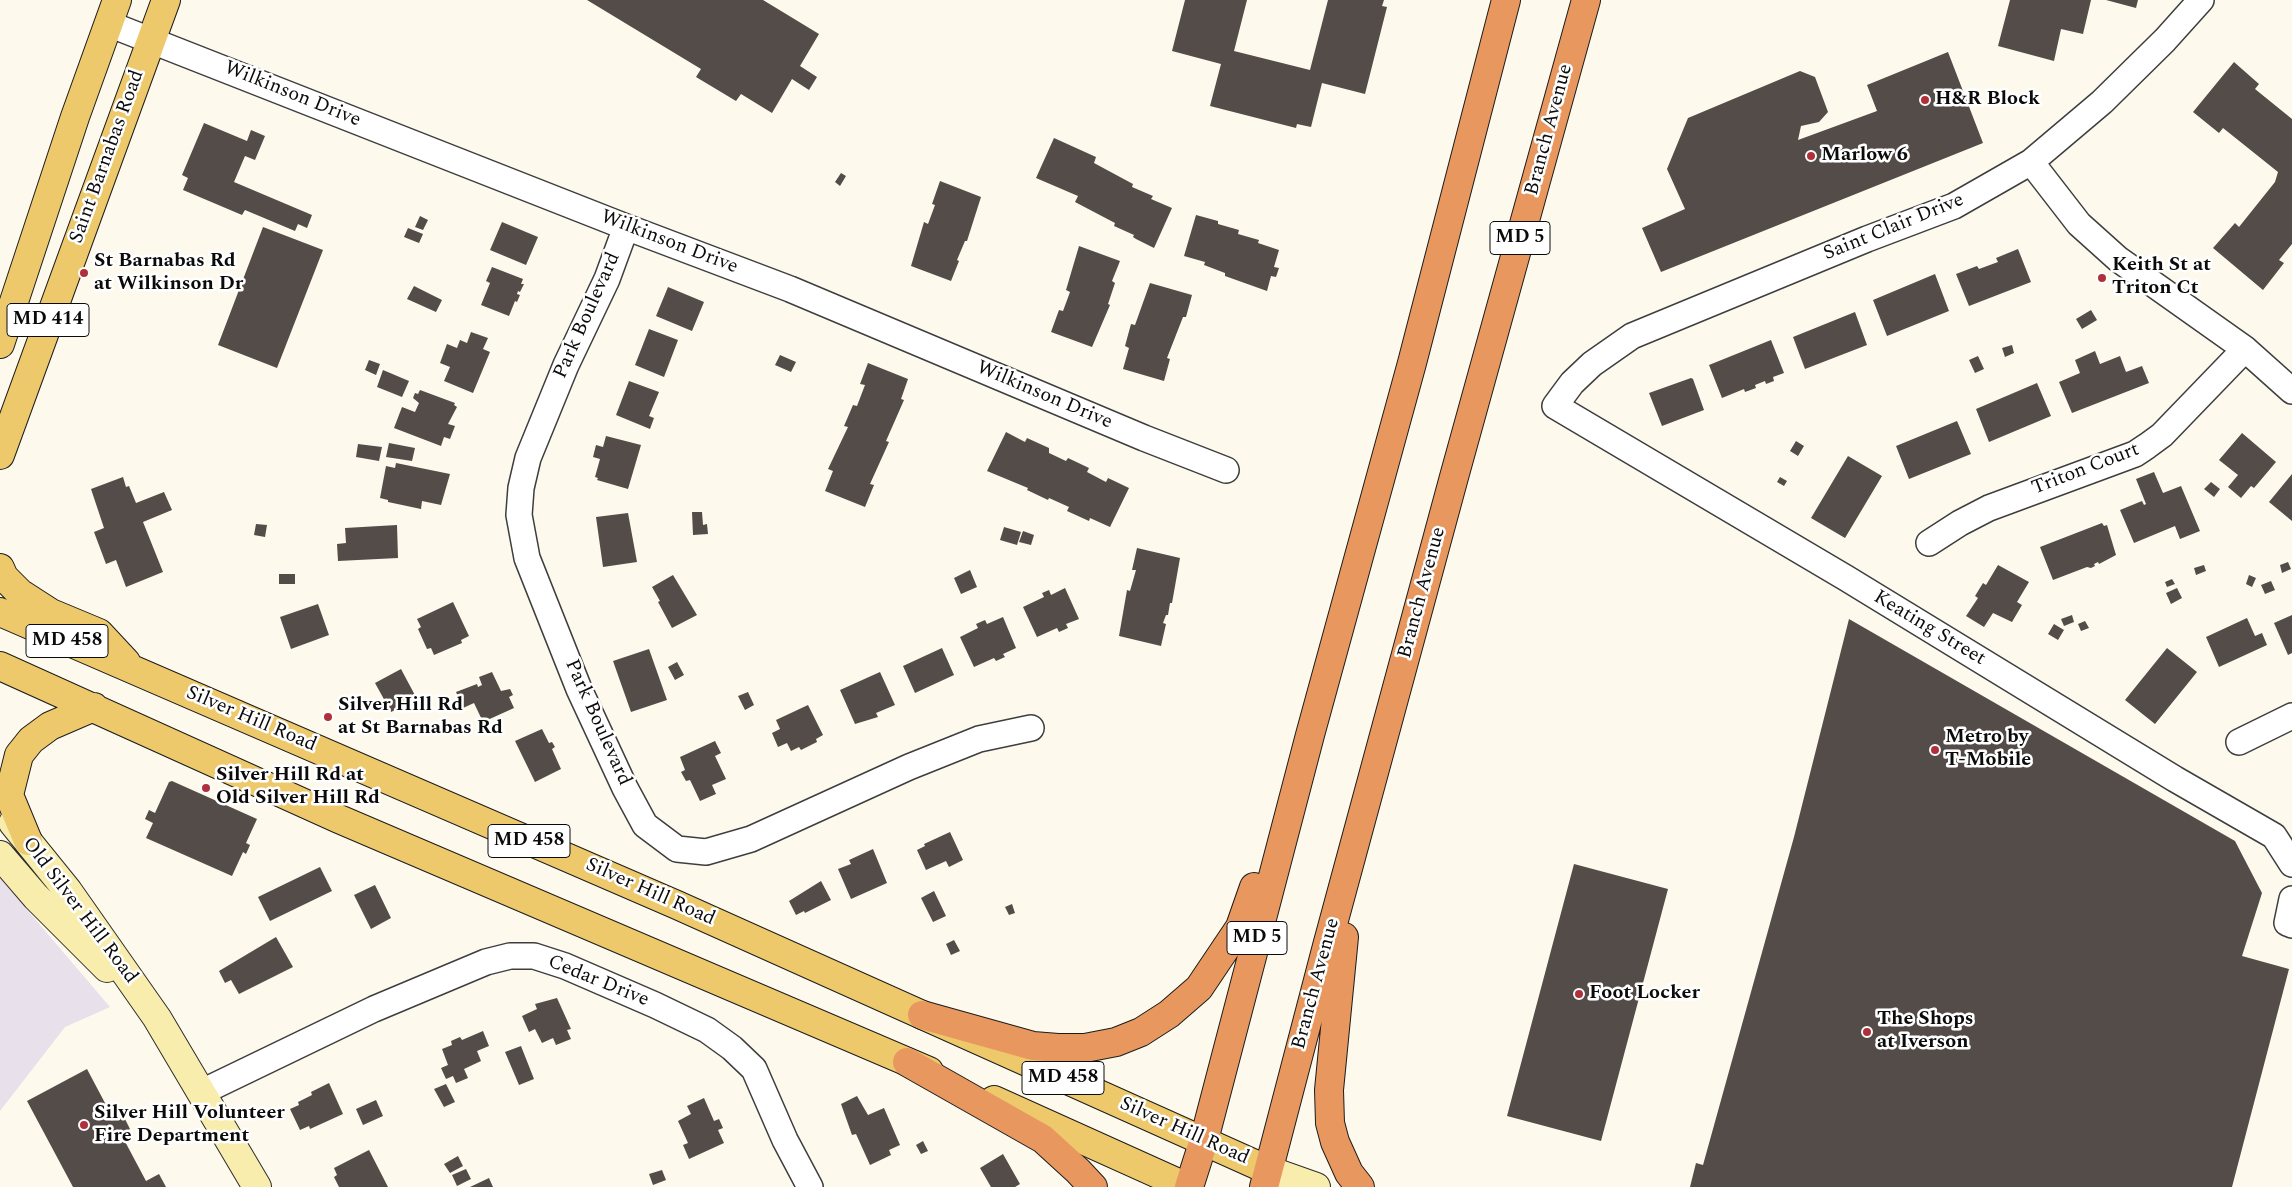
<!DOCTYPE html>
<html>
<head>
<meta charset="utf-8">
<style>
  body { margin:0 }
  canvas { display:block; background:#fdf9ec }
</style>
</head>
<body>
<canvas width="2292" height="1187"></canvas>
<script>
const context = document.querySelector('canvas').getContext('2d');
context.lineJoin = 'round';
function fillPath(path, color) {
  context.fillStyle = color;
  context.fill(path, 'evenodd');
}
function shape(rows) {
  const path = new Path2D();
  for (const r of rows) {
    path.moveTo(r[0], r[1]);
    for (let i = 2; i < r.length; i += 2) path.lineTo(r[i], r[i + 1]);
  }
  return path;
}
function trace(path, color, width, dash) {
  context.strokeStyle = color;
  context.lineWidth = width;
  context.lineCap = dash ? 'butt' : 'round';
  context.setLineDash(dash || []);
  context.stroke(path);
}
function drawText(font, color, halo, rows, align = 'center') {
  context.font = font + ' Spectral,serif';
  context.lineWidth = 5;
  context.setLineDash([]);
  context.textBaseline = 'middle';
  context.strokeStyle = halo;
  context.fillStyle = color;
  for (const [text, x, y, turn = 0] of rows) {
    context.save();
    context.translate(x, y);
    context.rotate((+turn || 0) * Math.PI / 180);
    context.textAlign = isNaN(turn) ? turn : align;
    if (halo) context.strokeText(text, 0, 0);
    context.fillText(text, 0, 0);
    context.restore();
  }
}
fillPath(shape([
  [0,878,110,1007,65,1027,0,1111]
]), '#e8e0ea');
fillPath(shape([
  [587,0,763,0,819,34,800,66,817,77,809,90,792,79,772,113,741,94,736,101,696,77,701,69],
  [1185,0,1247,0,1234,51,1310,70,1328,0,1384,0,1382,6,1387,7,1365,94,1322,83,1311,127,1297,124,1296,128,1210,106,1221,64,1172,51],
  [2010,0,2091,0,2083,34,2061,29,2054,61,1998,46],
  [2106,0,2138,0,2136,8],
  [1948,52,1983,143,1661,272,1642,228,1685,209,1667,169,1688,118,1800,71,1815,77,1828,112,1819,122,1801,126,1798,140,1877,111,1867,85],
  [2234,62,2259,84,2255,89,2292,119,2292,244,2279,260,2284,263,2263,290,2213,248,2235,223,2239,227,2275,182,2278,172,2223,128,2219,133,2193,112],
  [204,123,247,141,251,130,265,136,255,160,245,156,234,182,312,215,307,228,298,224,295,231,245,210,242,215,183,190,188,178,182,175],
  [1054,138,1096,157,1094,163,1133,184,1132,187,1153,196,1151,199,1172,208,1154,248,1136,239,1133,237,1134,235,1114,226,1115,223,1075,202,1078,196,1036,178],
  [841,173,846,176,840,186,835,182],
  [940,181,981,197,967,241,965,241,957,260,959,261,951,281,911,266,924,222,928,224,935,205,932,204],
  [1196,215,1218,221,1218,224,1239,230,1238,234,1259,240,1258,243,1279,250,1274,267,1279,268,1276,277,1271,276,1267,291,1225,276,1225,273,1204,265,1205,262,1184,256],
  [420,216,428,220,423,230,415,227],
  [502,222,538,237,526,265,490,250],
  [263,227,323,250,277,368,218,345],
  [408,228,423,234,419,243,404,237],
  [1079,246,1120,261,1112,281,1115,283,1108,304,1110,305,1092,347,1051,332,1059,310,1063,311,1070,292,1066,290],
  [2018,249,2031,282,1969,306,1956,274,1977,266,1979,269,1998,262,1996,258],
  [492,267,523,279,521,284,524,284,520,292,518,291,517,294,520,295,517,302,515,301,509,316,481,305,490,283,486,281],
  [1935,274,1949,311,1887,336,1873,300],
  [1150,283,1192,295,1186,317,1183,317,1167,358,1170,359,1164,381,1123,369,1129,348,1125,346,1131,324,1135,325],
  [414,286,442,300,436,312,407,299],
  [668,287,704,302,692,331,656,316],
  [2091,310,2097,320,2082,329,2076,319],
  [1855,312,1867,345,1805,369,1793,337],
  [649,329,678,340,664,377,635,365],
  [471,332,488,338,483,349,490,352,473,393,444,381,450,367,440,363,447,344,457,348,460,340,467,343],
  [1771,340,1784,373,1773,377,1774,381,1766,384,1765,381,1755,385,1756,388,1745,392,1744,389,1722,398,1709,365],
  [2012,345,2014,353,2005,357,2002,348],
  [2095,351,2100,364,2120,356,2126,372,2142,366,2149,383,2072,413,2059,382,2080,373,2075,360],
  [780,355,796,362,791,372,775,365],
  [1978,356,1984,369,1975,373,1969,360],
  [369,360,380,364,376,375,365,370],
  [868,363,908,379,901,399,904,400,886,441,889,442,870,484,874,485,865,507,825,491,833,471,828,469,848,427,844,426,853,405,857,406,865,385,860,384],
  [383,370,409,381,402,397,377,387],
  [1691,378,1693,379,1704,410,1662,426,1649,393],
  [629,381,659,392,649,416,654,418,650,429,616,415],
  [2037,383,2051,416,1989,442,1976,409],
  [420,390,455,403,454,405,457,407,448,424,455,426,450,439,444,437,441,446,394,428,402,407,415,412,419,403,413,398,415,393,418,394],
  [1957,421,1971,454,1909,479,1896,446],
  [1006,432,1025,442,1027,438,1049,448,1049,453,1066,461,1068,458,1089,468,1087,472,1106,482,1108,478,1129,488,1110,527,1090,518,1089,521,1067,511,1069,507,1049,498,1048,500,1027,490,1028,488,987,471],
  [2242,433,2276,462,2254,488,2251,486,2241,498,2228,487,2238,475,2219,460],
  [606,436,641,445,628,489,597,480,598,478,595,477,600,459,593,457,596,445,603,447],
  [1796,441,1804,446,1798,456,1790,451],
  [389,443,415,448,412,461,386,457],
  [358,444,382,447,379,461,356,457],
  [1848,456,1882,476,1845,538,1811,518],
  [396,463,450,474,441,505,422,501,421,509,388,502,388,500,380,498,386,466,395,468],
  [2154,472,2163,493,2181,486,2200,531,2180,539,2175,526,2134,543,2120,510,2142,501,2144,505,2146,504,2136,479],
  [2292,474,2292,521,2269,502],
  [123,477,126,487,129,486,136,503,164,492,172,510,143,522,163,572,126,587,116,560,106,564,94,532,104,528,91,489],
  [1780,477,1787,481,1784,486,1777,482],
  [2211,482,2220,489,2214,497,2204,489],
  [692,512,702,512,703,525,707,524,708,534,693,535],
  [628,513,637,562,603,567,596,517],
  [2102,523,2104,526,2107,525,2116,555,2099,564,2098,562,2094,564,2095,566,2091,568,2087,567,2053,580,2040,547],
  [256,524,267,525,265,537,254,535],
  [397,525,398,558,338,561,337,544,346,543,345,528],
  [1004,527,1021,532,1017,545,1000,540],
  [1023,531,1034,535,1031,545,1019,542],
  [1137,548,1180,558,1172,603,1170,603,1168,615,1166,615,1163,623,1166,624,1161,646,1119,636,1127,590,1130,591,1136,570,1132,570],
  [2288,562,2291,569,2282,573,2280,565],
  [1998,565,2029,582,2017,602,2022,605,2012,622,1993,613,1984,627,1966,616,1978,598,1975,596,1983,583,1986,585],
  [2204,565,2206,571,2196,575,2194,568],
  [970,570,977,587,961,594,954,578],
  [279,574,295,574,295,584,279,584],
  [673,575,697,615,672,628,658,602,660,601,652,587],
  [2249,575,2256,578,2252,587,2246,584],
  [2172,579,2175,584,2167,587,2165,582],
  [2271,581,2275,590,2265,594,2261,585],
  [1065,588,1079,619,1066,624,1068,628,1059,632,1057,628,1037,637,1023,607,1044,597,1042,593,1049,590,1051,595],
  [2177,588,2182,598,2171,604,2166,593],
  [453,602,469,636,461,640,462,643,434,655,431,648,427,649,418,629,421,627,417,619],
  [318,604,329,635,291,649,280,617],
  [2072,615,2074,622,2064,626,2061,619],
  [2292,615,2292,653,2288,655,2274,623],
  [1003,617,1016,648,1003,654,1005,657,996,661,994,658,974,667,960,637,978,628,976,624,985,620,987,624],
  [2247,618,2255,636,2262,633,2267,645,2219,667,2206,637],
  [1849,619,2235,841,2262,893,2242,956,2289,969,2232,1187,1690,1187,1696,1163,1703,1165,1794,837],
  [2085,621,2089,628,2081,631,2078,624],
  [2054,624,2064,630,2058,640,2048,634],
  [942,648,954,675,915,693,903,666],
  [2167,648,2197,672,2155,724,2125,700],
  [649,649,667,700,631,712,613,661],
  [677,662,684,675,675,680,668,667],
  [401,669,417,699,391,712,375,683],
  [492,672,501,691,510,689,513,695,509,697,514,708,483,722,474,703,463,708,456,692,477,684,478,687,482,685,479,677],
  [880,672,895,705,876,713,878,717,855,724,840,690],
  [748,692,754,705,745,710,738,696],
  [808,705,823,735,816,739,817,742,801,750,799,747,791,751,787,743,778,747,772,733,780,729,776,720],
  [542,729,549,743,552,742,555,747,552,749,561,769,535,782,515,741],
  [715,741,721,753,715,756,726,779,712,785,716,794,700,801,690,780,686,781,681,772,685,770,680,757],
  [172,781,257,819,246,843,250,845,246,854,243,852,232,876,146,838,153,823,145,819,149,810,155,813,169,782],
  [950,832,963,860,949,867,946,861,926,870,917,850,925,846,924,844],
  [873,849,887,883,851,899,838,869,851,864,849,860],
  [1574,864,1668,889,1601,1141,1507,1116],
  [320,867,332,891,270,921,258,897],
  [821,881,831,900,805,913,804,911,796,915,789,901],
  [375,885,391,918,371,929,354,895],
  [934,891,946,916,933,922,921,898],
  [1012,904,1015,913,1009,915,1005,907],
  [276,937,293,967,239,994,231,980,225,983,219,971],
  [954,940,960,951,951,955,946,944],
  [557,998,571,1029,567,1030,571,1039,556,1045,553,1038,542,1043,535,1029,529,1032,522,1016,537,1009,535,1004],
  [483,1031,489,1046,477,1051,481,1061,464,1069,468,1078,456,1083,453,1076,446,1079,441,1068,448,1065,442,1049,452,1045,451,1041,460,1037,462,1040],
  [521,1046,534,1079,519,1085,505,1052],
  [87,1069,114,1120,123,1115,130,1129,121,1134,146,1181,159,1174,166,1187,73,1187,27,1101],
  [329,1083,343,1114,310,1129,309,1126,300,1130,290,1109,299,1105,298,1102,312,1095,311,1092],
  [446,1084,455,1102,444,1107,434,1089],
  [857,1096,868,1115,884,1108,900,1145,889,1150,891,1155,870,1165,856,1134,852,1135,841,1104],
  [704,1098,714,1121,719,1119,723,1128,718,1130,724,1143,689,1159,683,1145,688,1143,678,1121,691,1114,687,1106],
  [376,1100,383,1116,363,1125,356,1109],
  [923,1141,928,1151,921,1154,916,1145],
  [369,1150,388,1187,339,1187,334,1177,337,1175,334,1168],
  [1003,1154,1020,1184,1015,1187,991,1187,980,1168],
  [458,1156,463,1166,450,1173,444,1164],
  [466,1169,471,1179,457,1186,452,1175],
  [662,1170,666,1180,653,1185,649,1174],
  [489,1178,493,1187,470,1187]
]), '#534c49');
const street = shape([
  [2201,0,2165,40,2102,102,2031,162,1954,206,1867,239,1632,336,1592,364,1572,383,1555,406,1846,578,2175,779,2274,836,2292,864],
  [109,24,626,227,790,289,1144,438,1226,470],
  [2031,162,2079,224,2118,259,2245,349,2292,391],
  [626,227,607,279,566,365,528,458,521,488,519,515,527,558,579,689,625,788,645,825,677,849,706,852,751,839,909,767,979,739,1031,728],
  [1929,543,1960,523,1989,508,2135,454,2147,446,2162,435,2245,349],
  [2239,742,2292,716],
  [2292,899,2287,923,2292,925],
  [202,1092,374,1009,486,962,510,956,534,956,565,966,655,1005,707,1030,732,1048,754,1069,785,1140,810,1187]
]);
const secondary = shape([
  [13,823,68,891,157,1018,257,1187],
  [0,855,36,897,107,968],
  [1268,1170,1316,1187]
]);
const primary = shape([
  [0,344,75,117,117,0],
  [0,455,166,0],
  [0,568,4,577,20,593,51,613,99,633,126,662],
  [0,612,677,905,1268,1170],
  [0,666,339,819,929,1071],
  [28,841,9,795,19,755,31,740,50,726,94,707],
  [994,1100,1187,1187]
]);
const highway = shape([
  [1344,937,1329,1090,1330,1123,1335,1142,1349,1173,1360,1187],
  [922,1015,1033,1046,1058,1048,1085,1048,1116,1042,1141,1032,1169,1014,1199,988,1240,927,1254,887],
  [907,1062,1043,1139,1078,1171,1093,1187],
  [1189,1187,1204,1140,1310,735,1412,363,1506,0],
  [1264,1187,1327,946,1454,477,1586,0]
]);
trace(street, '#3e3e3e', 28);
trace(secondary, '#2d2d2d', 30);
trace(primary, '#1c1c1c', 30);
trace(highway, '#1c1c1c', 30);
trace(street, '#fff', 25);
trace(secondary, '#f8edac', 28);
trace(primary, '#edc96c', 28);
trace(highway, '#e8985f', 28);
for (const [x, y, r, color] of [
  [1925,100,5,"#af2f3b"],
  [1811,156,5,"#af2f3b"],
  [84,273,5,"#af2f3b"],
  [2102,278,5,"#af2f3b"],
  [328,717,5,"#af2f3b"],
  [1935,750,5,"#af2f3b"],
  [206,788,5,"#af2f3b"],
  [1579,994,5,"#af2f3b"],
  [1867,1032,5,"#af2f3b"],
  [84,1125,5,"#af2f3b"]
]) {
  const dot = new Path2D();
  dot.arc(x, y, r, 0, 2 * Math.PI);
  context.fillStyle = color;
  context.fill(dot);
  trace(dot, '#fff', 2);
}
for (const [x, y, w] of [
  [1520,238,60],
  [48,320,82],
  [67,641,82],
  [529,841,82],
  [1257,938,60],
  [1063,1078,82]
]) {
  const box = new Path2D();
  box.roundRect(x - w / 2, y - 16.5, w, 33, 4);
  context.fillStyle = '#fff';
  context.fill(box);
  trace(box, '#0b0b0b', 1);
}
drawText('bold 19px', '#0b0b0b', null, [
  ["MD 5",1520,238],
  ["MD 414",48,320],
  ["MD 458",67,641],
  ["MD 458",529,841],
  ["MD 5",1257,938],
  ["MD 458",1063,1078]
]);
drawText('20px', '#0b0b0b', '#fff', [
  ["Wilkinson Drive",292,95,22],
  ["Branch Avenue",1550,130,-75],
  ["Saint Barnabas Road",108,157,-70],
  ["Saint Clair Drive",1894,228,-22],
  ["Wilkinson Drive",669,243,21],
  ["Park Boulevard",588,316,-66],
  ["Wilkinson Drive",1044,396,23],
  ["Triton Court",2086,470,-21],
  ["Branch Avenue",1423,593,-75],
  ["Keating Street",1929,629,31],
  ["Silver Hill Road",251,720,23],
  ["Park Boulevard",597,723,66],
  ["Silver Hill Road",650,893,24],
  ["Old Silver Hill Road",79,911,53],
  ["Cedar Drive",598,982,22],
  ["Branch Avenue",1317,984,-75],
  ["Silver Hill Road",1184,1132,24]
]);
drawText('bold 20px', '#0b0b0b', '#fff', [
  ["H&R Block",1935,100],
  ["Marlow 6",1821,156],
  ["St Barnabas Rd",94,262],
  ["at Wilkinson Dr",94,285],
  ["Keith St at",2112,266],
  ["Triton Ct",2112,289],
  ["Silver Hill Rd",338,706],
  ["at St Barnabas Rd",338,729],
  ["Metro by",1945,738],
  ["T-Mobile",1945,761],
  ["Silver Hill Rd at",216,776],
  ["Old Silver Hill Rd",216,799],
  ["Foot Locker",1589,994],
  ["The Shops",1877,1020],
  ["at Iverson",1877,1043],
  ["Silver Hill Volunteer",94,1114],
  ["Fire Department",94,1137]
], 'left');
</script>
</body>
</html>
